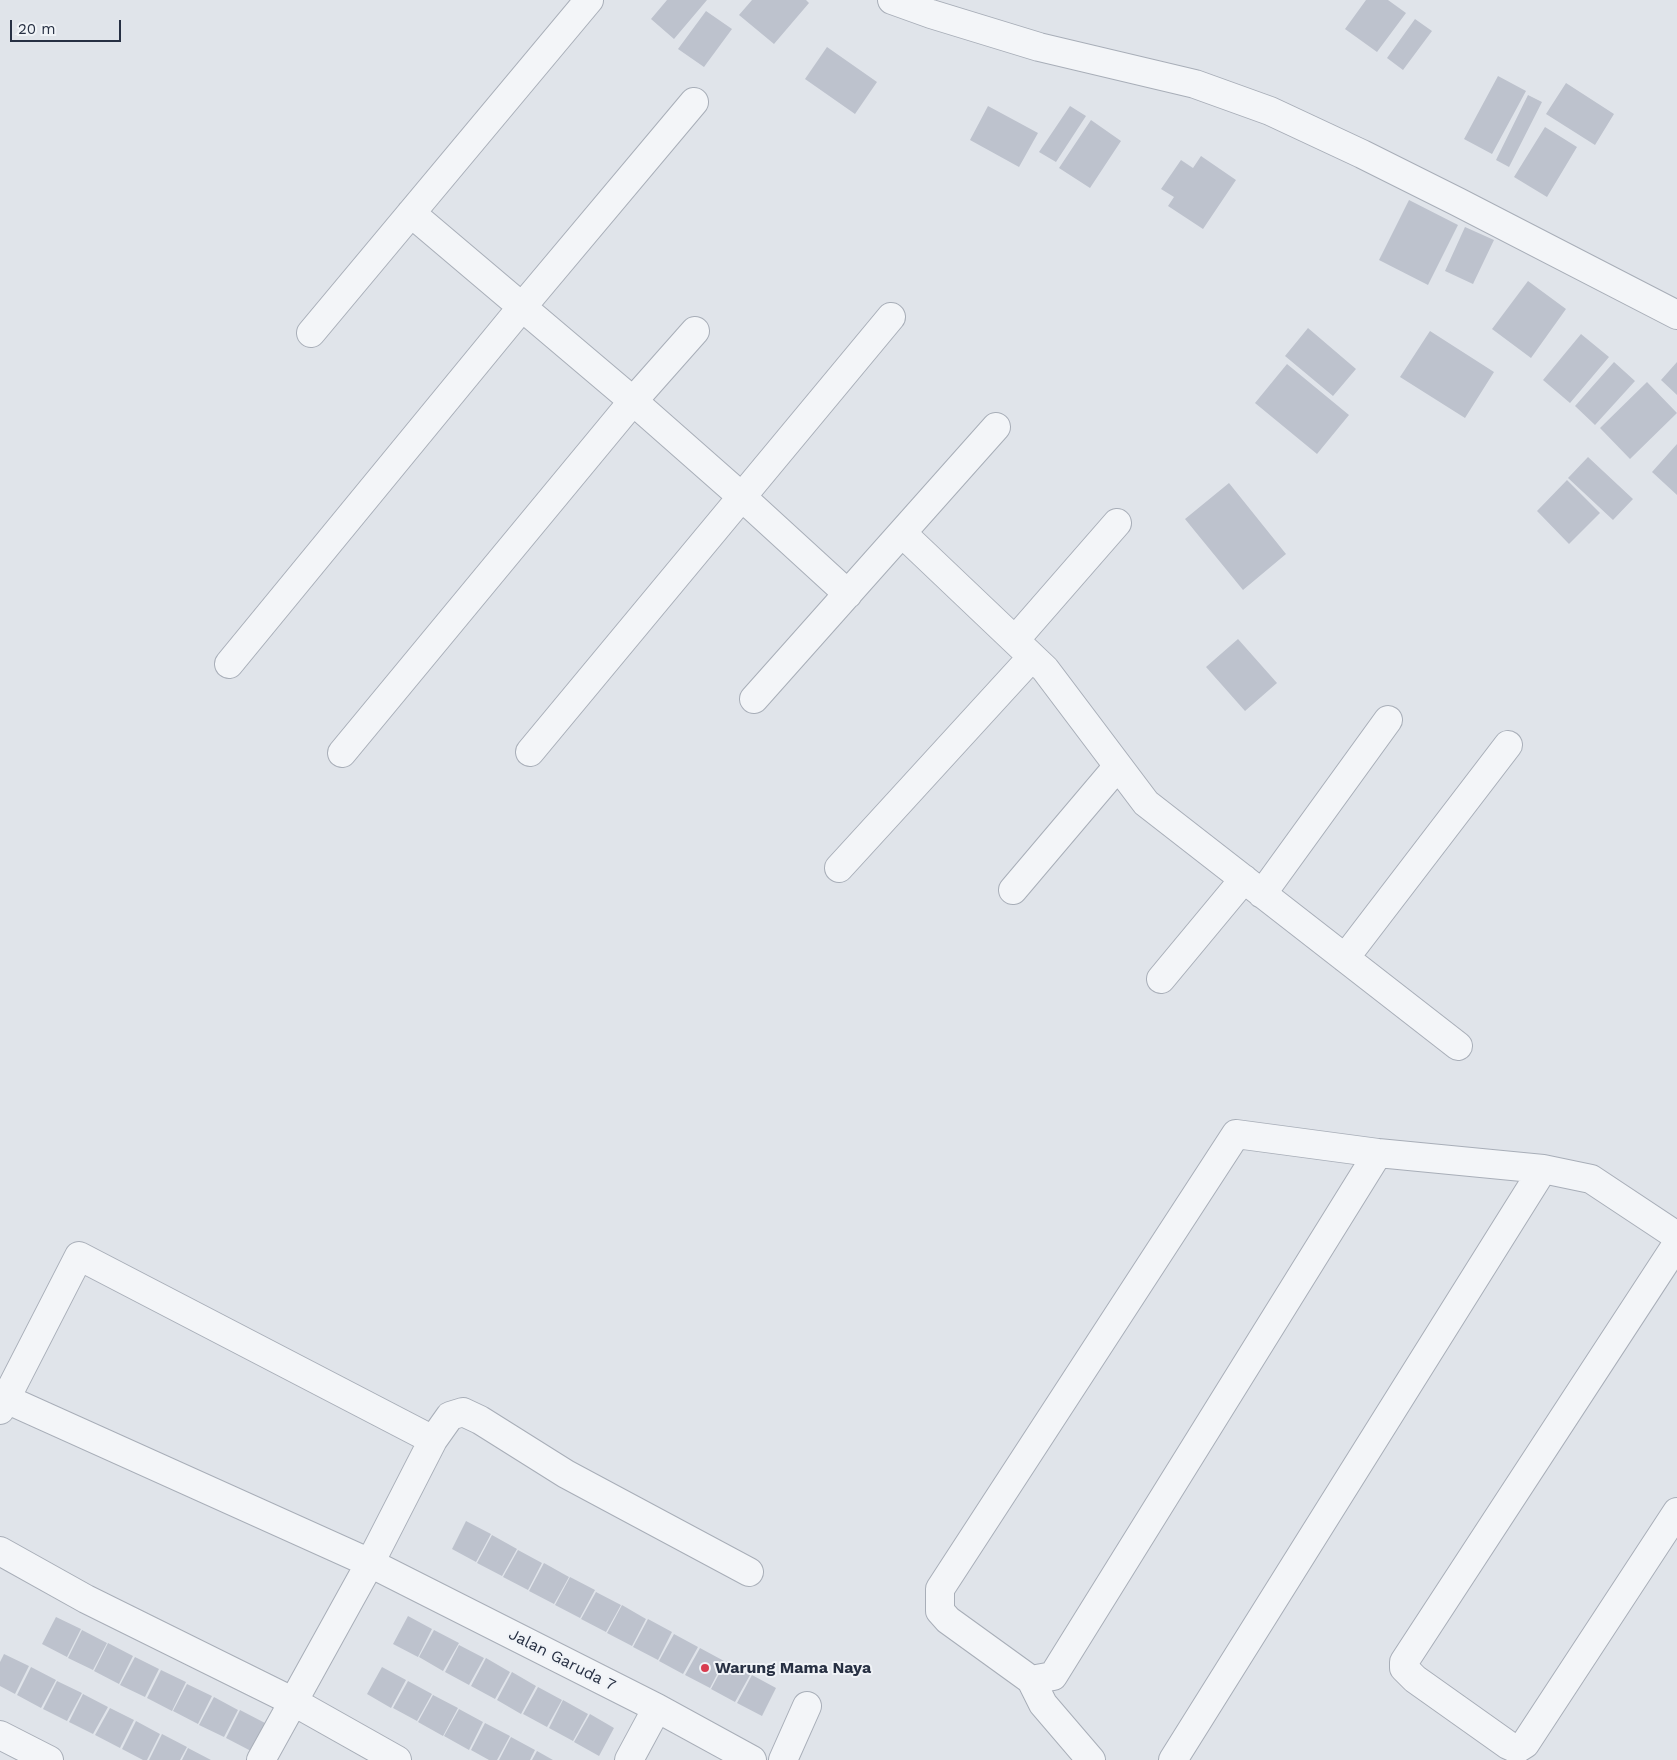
<!DOCTYPE html>
<html>
<head>
<meta charset="utf-8">
<style>
  body { margin:0 }
  #map { position:relative; width:1677px; height:1760px; overflow:hidden; background:#e0e4ea; font-family:"Work Sans",sans-serif }
  canvas { display:block }
  .scale { position:absolute; left:10px; top:20px; width:111px; height:22px; box-sizing:border-box; border:2px solid #273043; border-top:0; padding-left:6px; font-size:15px; line-height:18px; white-space:nowrap; color:#273043; -webkit-text-stroke:4px #f0f3f7; paint-order:stroke }
</style>
</head>
<body>
<div id="map">
<canvas width="1677" height="1760"></canvas>
<div class="scale">20 m</div>
</div>
<script>
const context = document.querySelector('canvas').getContext('2d');
context.lineJoin = 'round';
function fillPath(path, color) {
  context.fillStyle = color;
  context.fill(path, 'evenodd');
}
function shape(rows) {
  const path = new Path2D();
  for (const r of rows) {
    path.moveTo(r[0], r[1]);
    for (let i = 2; i < r.length; i += 2) path.lineTo(r[i], r[i + 1]);
  }
  return path;
}
function trace(path, color, width, dash) {
  context.strokeStyle = color;
  context.lineWidth = width;
  context.lineCap = dash ? 'butt' : 'round';
  context.setLineDash(dash || []);
  context.stroke(path);
}
function drawText(font, color, halo, rows, align = 'center') {
  context.font = font + ' "Work Sans",sans-serif';
  context.lineWidth = 4;
  context.setLineDash([]);
  context.textBaseline = 'middle';
  context.strokeStyle = halo;
  context.fillStyle = color;
  for (const [text, x, y, turn = 0] of rows) {
    context.save();
    context.translate(x, y);
    context.rotate((+turn || 0) * Math.PI / 180);
    context.textAlign = isNaN(turn) ? turn : align;
    if (halo) context.strokeText(text, 0, 0);
    context.fillText(text, 0, 0);
    context.restore();
  }
}
fillPath(shape([
  [667,0,707,0,674,39,651,19],
  [752,0,806,0,809,3,774,44,739,15],
  [1366,0,1388,0,1406,13,1377,52,1345,29],
  [706,11,732,29,704,67,678,49],
  [1415,19,1432,31,1403,70,1387,58],
  [827,47,877,82,855,114,805,79],
  [1498,76,1526,91,1492,154,1464,139],
  [1566,83,1614,114,1595,145,1546,114],
  [1528,95,1542,102,1509,167,1496,160],
  [988,106,1038,133,1019,167,970,140],
  [1070,106,1086,116,1056,162,1039,152],
  [1091,120,1121,141,1090,188,1059,168],
  [1545,127,1577,147,1547,197,1514,177],
  [1201,156,1236,180,1203,229,1168,206,1174,197,1161,189,1181,160,1193,168],
  [1409,200,1458,225,1428,285,1379,260],
  [1465,227,1494,240,1473,284,1445,271],
  [1528,281,1566,309,1531,358,1492,329],
  [1308,328,1356,369,1333,396,1285,356],
  [1430,331,1494,372,1465,418,1400,377],
  [1581,334,1609,357,1570,403,1543,380],
  [1614,362,1635,381,1595,425,1575,406],
  [1677,362,1677,395,1661,380],
  [1287,364,1349,415,1317,454,1255,403],
  [1647,382,1677,413,1630,459,1600,428],
  [1677,444,1677,495,1652,472],
  [1588,457,1633,499,1613,520,1568,478],
  [1567,480,1600,513,1569,544,1537,511],
  [1229,483,1286,554,1243,590,1185,519],
  [1238,639,1277,683,1245,711,1206,667],
  [466,1521,491,1534,476,1562,452,1549],
  [492,1535,517,1549,502,1576,477,1563],
  [518,1550,542,1563,528,1590,503,1577],
  [544,1563,569,1577,554,1604,529,1591],
  [570,1577,595,1590,580,1618,555,1605],
  [596,1592,621,1605,606,1632,581,1619],
  [622,1605,646,1619,632,1646,607,1633],
  [408,1616,432,1629,418,1657,393,1644],
  [56,1617,81,1629,67,1657,42,1644],
  [648,1619,672,1632,658,1660,633,1647],
  [82,1630,107,1643,93,1670,68,1658],
  [434,1630,459,1643,443,1671,419,1657],
  [674,1634,698,1647,683,1674,659,1661],
  [108,1643,133,1656,119,1684,94,1671],
  [459,1645,484,1658,469,1685,445,1672],
  [700,1648,724,1661,710,1688,685,1675],
  [4,1654,29,1666,15,1694,0,1686,0,1662],
  [135,1657,159,1669,145,1697,120,1685],
  [486,1658,510,1672,495,1699,471,1686],
  [726,1661,750,1675,735,1702,711,1689],
  [31,1667,56,1680,41,1708,17,1695],
  [382,1667,406,1680,391,1708,367,1694],
  [161,1670,186,1682,172,1711,147,1698],
  [512,1672,536,1686,521,1714,497,1700],
  [752,1675,776,1688,762,1716,737,1703],
  [57,1681,82,1693,67,1721,43,1709],
  [408,1681,432,1694,417,1721,393,1708],
  [187,1684,212,1696,198,1724,173,1711],
  [538,1687,562,1700,547,1727,523,1714],
  [83,1694,108,1707,93,1734,69,1722],
  [433,1695,458,1708,443,1736,418,1722],
  [214,1697,238,1710,224,1737,199,1725],
  [563,1700,588,1714,573,1741,549,1728],
  [110,1708,134,1720,120,1748,95,1735],
  [459,1709,483,1722,469,1750,444,1736],
  [240,1710,265,1723,251,1751,226,1738],
  [590,1714,614,1728,599,1756,574,1742],
  [136,1721,160,1734,147,1760,143,1760,122,1749],
  [485,1723,510,1736,497,1760,489,1760,471,1750],
  [162,1734,187,1747,180,1760,149,1760],
  [511,1737,535,1750,530,1760,499,1760],
  [188,1748,211,1760,182,1760],
  [537,1751,553,1760,532,1760]
]), '#bdc2cd');
const minor = shape([
  [411,213,633,401,742,497,848,594],
  [311,333,589,0],
  [902,533,1045,669,1146,803,1458,1046],
  [1015,640,1117,523],
  [229,664,522,307,694,102],
  [754,699,996,427],
  [530,752,891,317],
  [342,753,633,401,695,331],
  [839,868,1032,657],
  [1013,890,1118,766],
  [1262,894,1388,720],
  [1345,958,1508,745],
  [1161,979,1244,879],
  [1378,1153,1053,1676,1031,1680,948,1620,940,1611,940,1589,1236,1134,1378,1153,1543,1169,1591,1179,1677,1236],
  [1677,1244,1404,1662,1404,1668,1415,1679,1508,1745,1517,1749,1525,1744,1677,1512],
  [6,1399,370,1563,657,1708,752,1760],
  [0,1410,79,1256,433,1440],
  [0,1551,86,1599,294,1702,397,1760],
  [1031,1680,1043,1704,1091,1760],
  [0,1735,49,1760],
  [261,1760,370,1563,433,1440,450,1416,463,1412,480,1420,566,1474,749,1572],
  [629,1760,657,1708],
  [783,1760,807,1706],
  [1173,1760,1543,1169]
]);
const tertiary = shape([
  [892,0,931,14,1039,47,1195,84,1270,111,1362,154,1458,202,1677,315]
]);
trace(minor, '#a8aeb8', 30);
trace(tertiary, '#a8aeb8', 30);
trace(minor, '#f3f5f8', 28);
trace(tertiary, '#f3f5f8', 28);
for (const [x, y, r, color] of [
  [705,1668,5,"#d83c4f"]
]) {
  const dot = new Path2D();
  dot.arc(x, y, r, 0, 2 * Math.PI);
  context.fillStyle = color;
  context.fill(dot);
  trace(dot, '#f0f3f7', 2);
}
drawText('16px', '#273043', '#f0f3f7', [
  ["Jalan Garuda 7",562,1660,27]
]);
drawText('bold 16px', '#273043', '#f0f3f7', [
  ["Warung Mama Naya",715,1668]
], 'left');
</script>
</body>
</html>
